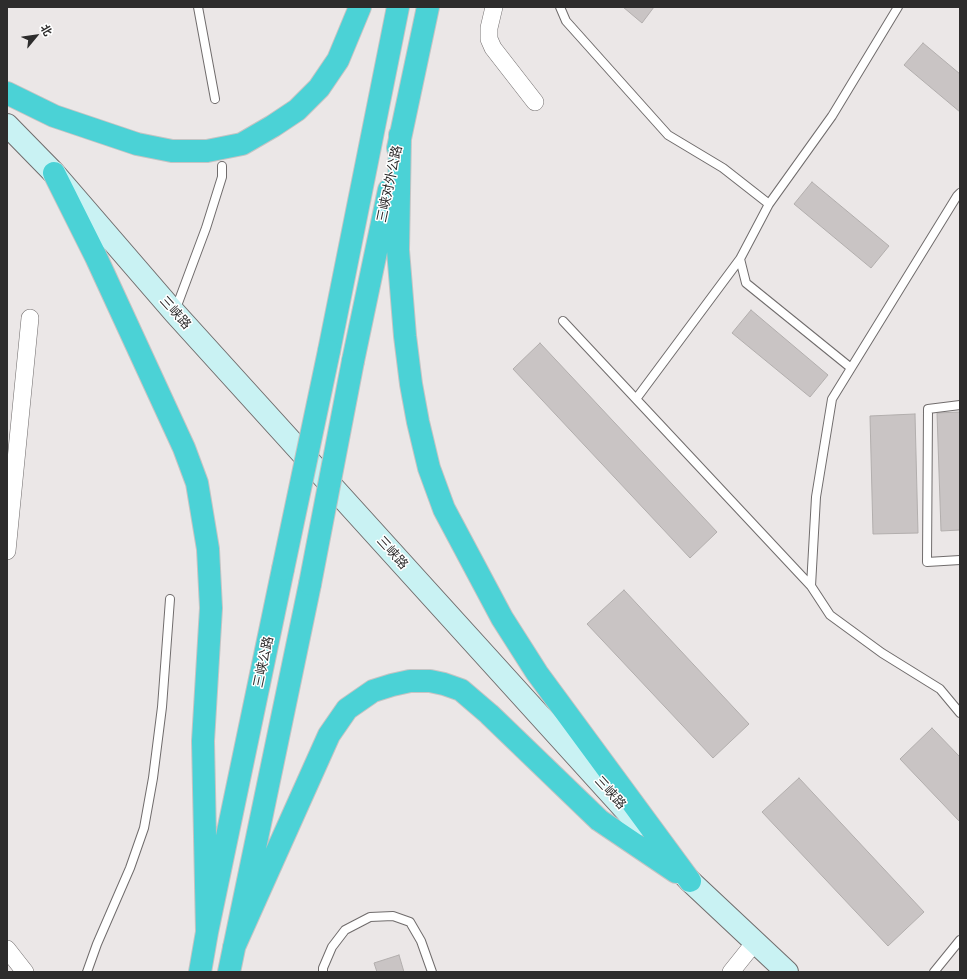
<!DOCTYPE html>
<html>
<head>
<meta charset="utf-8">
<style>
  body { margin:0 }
  #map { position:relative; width:967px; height:979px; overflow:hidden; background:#ebe7e7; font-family:Helvetica,"Noto Sans SC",sans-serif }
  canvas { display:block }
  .frame { position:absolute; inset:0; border:8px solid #2d2c2c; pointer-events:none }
  .north { position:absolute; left:16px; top:16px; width:40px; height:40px; -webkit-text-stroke:3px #fff; paint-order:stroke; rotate:61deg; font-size:11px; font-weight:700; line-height:16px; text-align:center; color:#2d2c2c }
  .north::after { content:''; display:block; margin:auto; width:14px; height:18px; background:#2d2c2c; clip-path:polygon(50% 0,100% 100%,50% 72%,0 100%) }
</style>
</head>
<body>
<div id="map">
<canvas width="967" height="979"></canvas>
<div class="frame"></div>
<div class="north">北</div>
</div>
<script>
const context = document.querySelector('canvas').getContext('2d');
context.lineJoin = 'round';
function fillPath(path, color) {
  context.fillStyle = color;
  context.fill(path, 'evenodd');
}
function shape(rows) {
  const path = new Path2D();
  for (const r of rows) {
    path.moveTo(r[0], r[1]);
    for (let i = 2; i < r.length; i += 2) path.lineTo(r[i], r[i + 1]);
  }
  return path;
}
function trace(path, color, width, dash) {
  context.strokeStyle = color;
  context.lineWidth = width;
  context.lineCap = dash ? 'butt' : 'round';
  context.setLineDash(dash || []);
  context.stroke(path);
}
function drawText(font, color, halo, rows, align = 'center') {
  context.font = font + ' Helvetica,"Noto Sans SC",sans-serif';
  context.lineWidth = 3;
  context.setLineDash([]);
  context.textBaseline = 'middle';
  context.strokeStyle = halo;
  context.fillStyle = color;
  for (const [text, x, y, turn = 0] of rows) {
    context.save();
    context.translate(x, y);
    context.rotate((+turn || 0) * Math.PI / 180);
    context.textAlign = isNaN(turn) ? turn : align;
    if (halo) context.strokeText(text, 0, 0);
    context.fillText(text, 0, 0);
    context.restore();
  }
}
const building = shape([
  [623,7,654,7,642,23,623,7],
  [923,43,960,74,960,112,904,65,923,43],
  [812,182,889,246,871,268,794,204,812,182],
  [751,310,828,375,810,397,732,333,751,310],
  [540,343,717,532,690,558,513,369,540,343],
  [960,412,960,530,941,531,937,413,960,412],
  [915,414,918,533,873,534,870,416,915,414],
  [624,590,749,724,713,758,587,624,624,590],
  [932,728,960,757,960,822,900,759,932,728],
  [799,778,924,912,888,946,762,812,799,778],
  [399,955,404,972,377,972,374,963,399,955]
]);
fillPath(building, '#c9c4c4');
trace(building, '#b2aead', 1);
const service = shape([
  [198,7,215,99],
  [560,7,566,21,668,135,723,168,769,204],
  [960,193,957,196,832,399,816,497,811,586,830,615,882,653,940,689,960,713],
  [175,311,206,228,222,177,222,166],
  [563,321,811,586],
  [851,368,746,283,740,259,769,204,832,116,898,7],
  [636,399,740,259],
  [960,405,928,409,927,562,960,560],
  [87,972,97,944,130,868,144,828,153,778,162,707,170,599],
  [323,972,323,968,332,947,345,930,370,917,393,916,410,922,421,941,432,972],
  [934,972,960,940]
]);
const minor = shape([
  [494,7,489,28,489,39,493,48,535,102],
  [7,551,30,318],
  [7,949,25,972],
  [731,972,755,942]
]);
const secondary = shape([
  [7,125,54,173,174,312,639,825],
  [677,867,690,881,787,972]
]);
const motorway = shape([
  [7,93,54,116,137,144,172,151,207,151,242,144,273,126,297,110,319,88,338,60,360,7],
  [400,135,398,250,405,336,411,384,418,422,429,468,444,509,502,618,537,673,690,881],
  [398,148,428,7],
  [54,173,96,257,184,448,197,483,208,549,211,608,203,741,207,932],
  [329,351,398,7],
  [353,361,389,190],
  [234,947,329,735,347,709,373,691,392,685,410,681,430,681,444,684,461,690,489,714,599,820,676,872],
  [200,972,207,932,283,569],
  [229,972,310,584]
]);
trace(service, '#706c6c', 10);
trace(minor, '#706c6c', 18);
trace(secondary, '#706c6c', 24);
trace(motorway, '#c4c4c4', 24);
trace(service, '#fff', 8);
trace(minor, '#fff', 17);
trace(secondary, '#c9f2f3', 22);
trace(motorway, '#4bd2d6', 22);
const motorwayBridge = shape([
  [283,569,329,351],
  [310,584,353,361]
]);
trace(motorwayBridge, '#c4c4c4', 24, []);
trace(motorwayBridge, '#4bd2d6', 22);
drawText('13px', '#2d2c2c', '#fff', [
  ["三峡对外公路",390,184,-78],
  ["三峡路",175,313,48],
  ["三峡路",392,553,48],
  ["三峡公路",264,662,-78],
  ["三峡路",610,793,48]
]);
</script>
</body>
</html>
